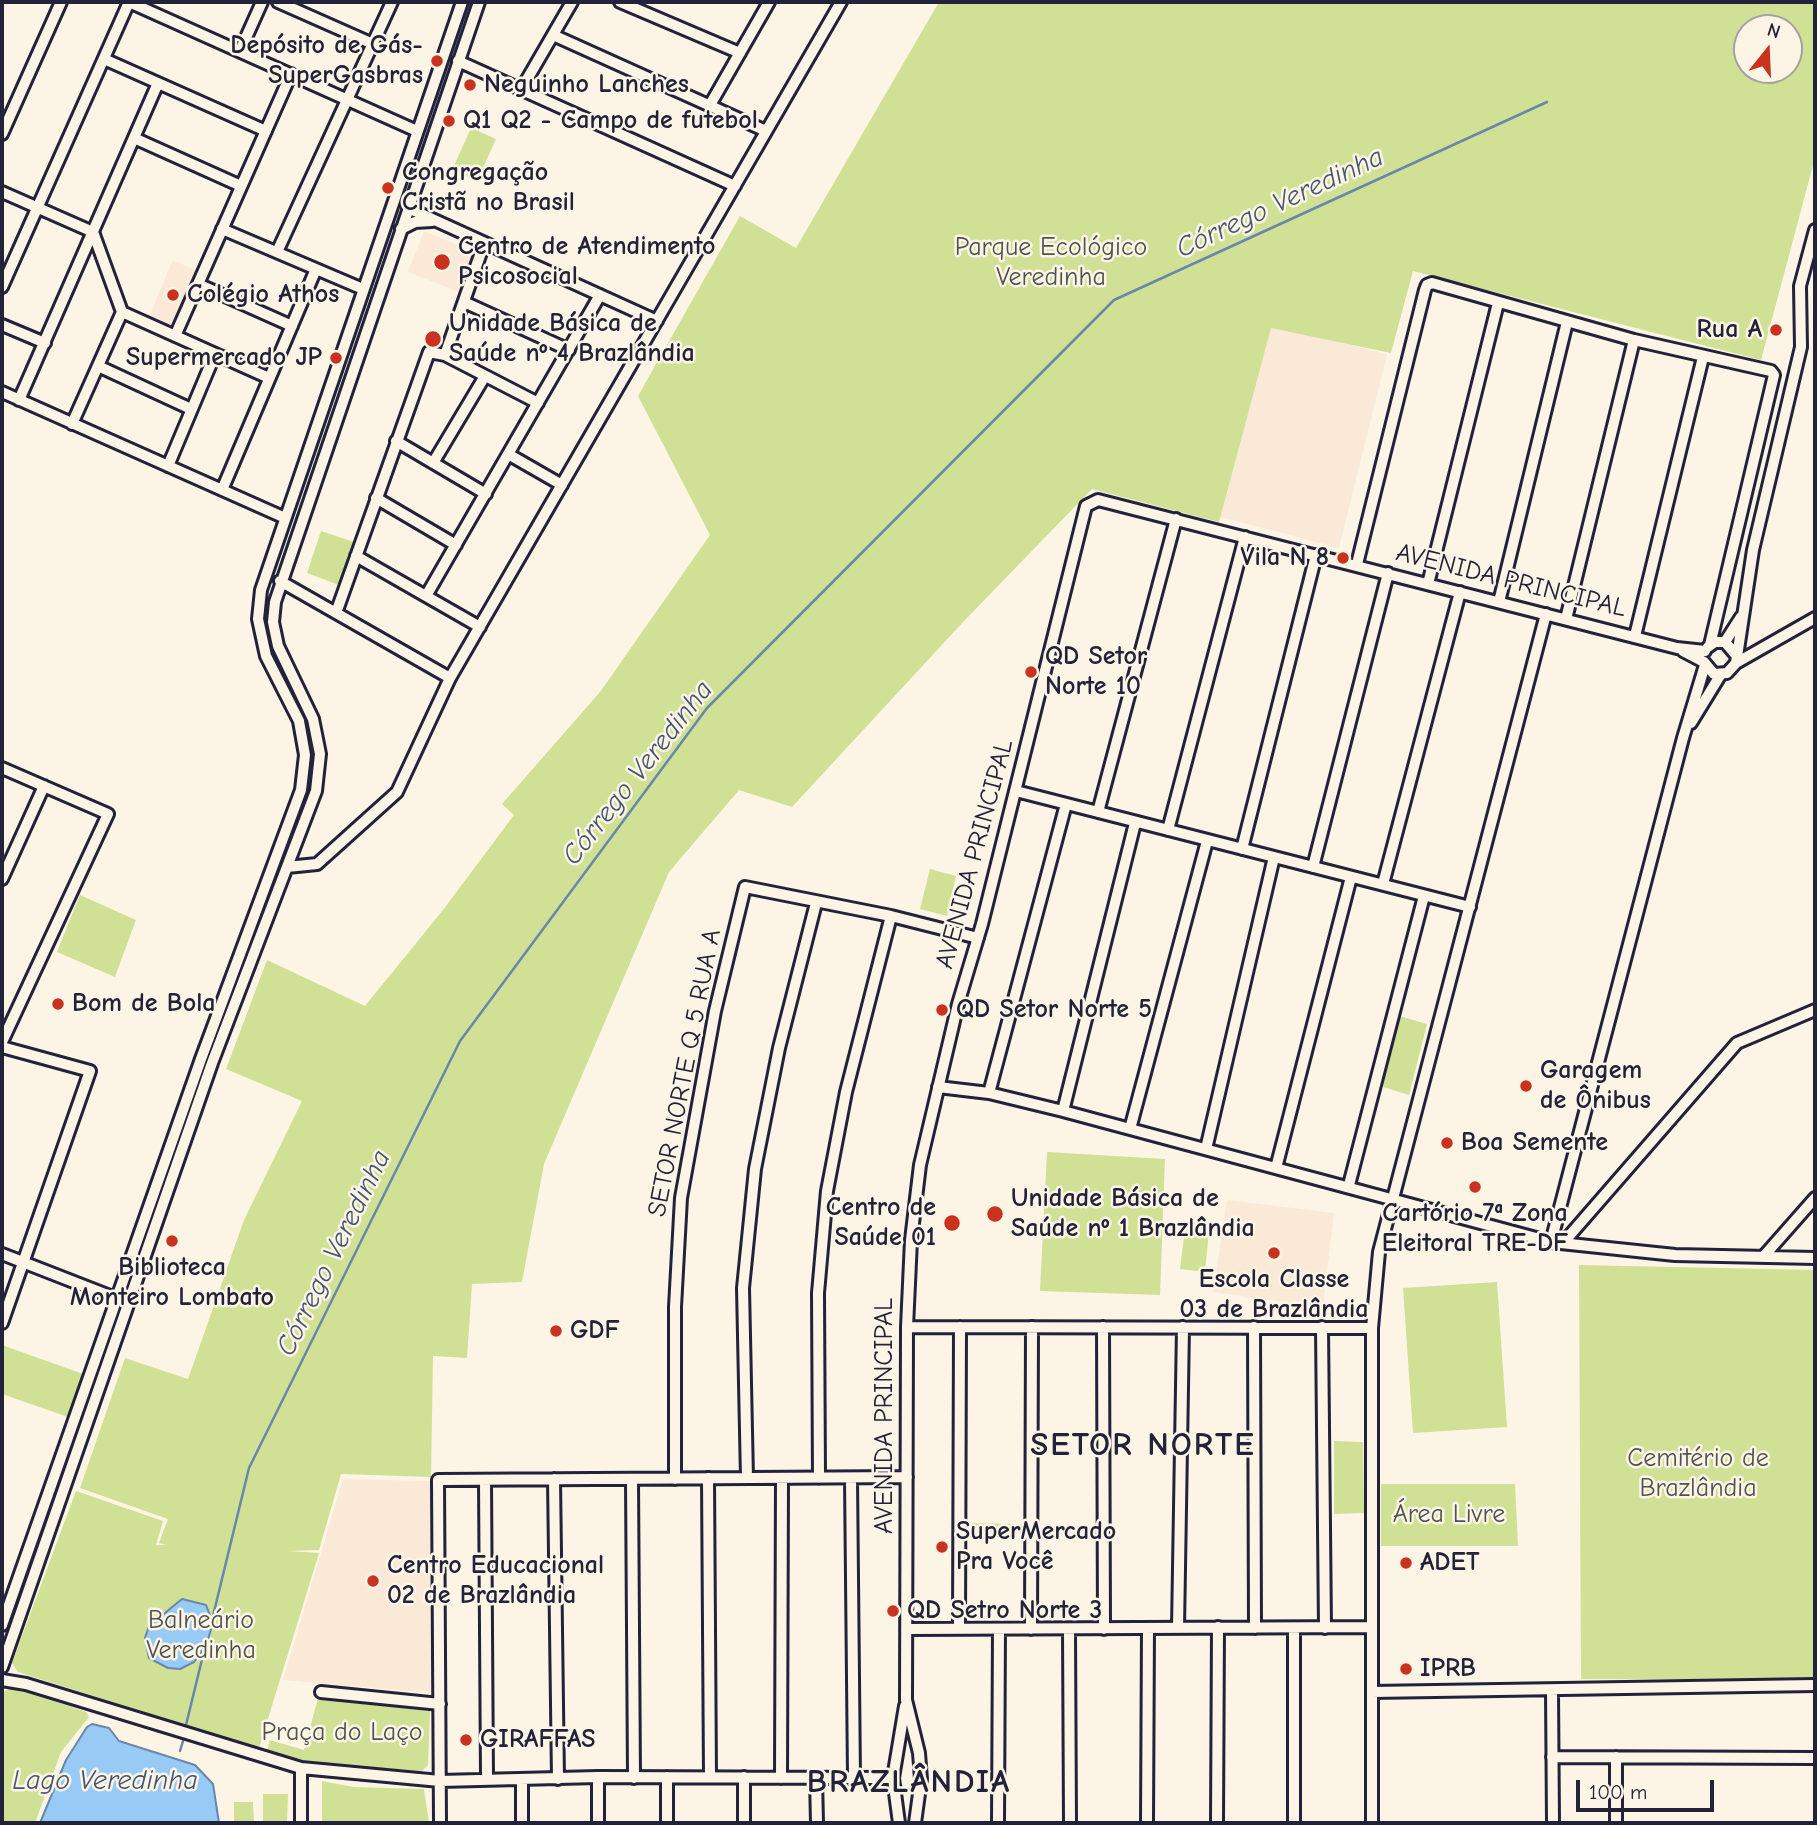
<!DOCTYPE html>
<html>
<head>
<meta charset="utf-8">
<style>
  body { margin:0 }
  #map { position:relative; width:1817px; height:1825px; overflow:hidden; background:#fcf5e5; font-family:"Comic Neue",sans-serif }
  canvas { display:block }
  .frame { position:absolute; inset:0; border:4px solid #22223b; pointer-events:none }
  .north { position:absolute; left:1733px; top:14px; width:70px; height:70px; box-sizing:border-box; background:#fcf5e5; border:2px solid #a5a1a1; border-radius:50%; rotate:18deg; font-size:19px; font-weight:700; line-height:28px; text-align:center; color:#22223b }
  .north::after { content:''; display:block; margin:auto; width:24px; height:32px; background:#c8321e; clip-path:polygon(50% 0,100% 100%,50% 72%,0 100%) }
  .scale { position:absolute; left:1576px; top:1780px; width:138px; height:32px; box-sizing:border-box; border:4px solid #22223b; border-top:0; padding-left:9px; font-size:21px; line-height:24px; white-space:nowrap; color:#22223b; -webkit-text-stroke:5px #fcf5e5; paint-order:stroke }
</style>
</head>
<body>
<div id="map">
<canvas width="1817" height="1825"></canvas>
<div class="frame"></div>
<div class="north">N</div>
<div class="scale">100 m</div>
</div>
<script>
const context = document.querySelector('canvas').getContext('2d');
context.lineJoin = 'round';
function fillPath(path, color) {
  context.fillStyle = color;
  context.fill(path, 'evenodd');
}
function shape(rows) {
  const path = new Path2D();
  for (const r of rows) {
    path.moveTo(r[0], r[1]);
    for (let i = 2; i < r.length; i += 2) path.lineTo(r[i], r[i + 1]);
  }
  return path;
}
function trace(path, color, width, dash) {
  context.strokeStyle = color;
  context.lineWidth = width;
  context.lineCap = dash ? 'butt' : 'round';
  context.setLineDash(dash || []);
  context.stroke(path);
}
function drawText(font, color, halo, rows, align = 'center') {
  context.font = font + ' "Comic Neue",sans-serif';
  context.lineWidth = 5;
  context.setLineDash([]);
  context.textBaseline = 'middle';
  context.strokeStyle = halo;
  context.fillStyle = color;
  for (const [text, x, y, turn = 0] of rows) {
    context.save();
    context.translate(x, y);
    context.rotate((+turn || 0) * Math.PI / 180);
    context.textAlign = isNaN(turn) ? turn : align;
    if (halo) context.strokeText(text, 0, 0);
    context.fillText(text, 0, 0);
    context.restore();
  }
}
fillPath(shape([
  [424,231,475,252,459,292,408,272],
  [173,260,199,272,173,329,148,319],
  [1267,324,1387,354,1339,548,1217,516],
  [1227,1200,1334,1213,1323,1307,1213,1292],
  [343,1479,434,1481,431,1693,283,1680]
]), '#fbe9d8');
fillPath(shape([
  [939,2,1815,2,1815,158,1761,360,1413,271,1391,353,1271,328,1219,522,1092,489,964,621,792,807,739,790,669,872,544,1164,522,1282,472,1284,467,1358,433,1356,431,1477,341,1474,319,1550,288,1551,319,1553,259,1748,18,1672,12,1663,76,1491,163,1521,156,1545,166,1545,159,1543,168,1519,80,1488,125,1358,188,1379,244,1220,302,1101,226,1069,267,960,365,1006,443,910,514,815,502,804,600,692,710,535,638,396,740,216,796,248],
  [1747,28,1789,28,1789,70,1747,70],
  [471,128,496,139,477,181,452,170],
  [321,531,354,542,339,585,307,573],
  [930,869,956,876,947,916,920,909],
  [80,895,136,920,115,977,57,952],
  [1396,1015,1427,1024,1409,1095,1377,1085],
  [1047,1152,1165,1159,1160,1295,1040,1291],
  [1185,1229,1209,1231,1205,1272,1180,1269],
  [1579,1265,1815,1270,1815,1680,1581,1679],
  [1497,1282,1507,1427,1413,1433,1403,1288],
  [2,1345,83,1374,68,1417,2,1394],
  [1334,1441,1363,1442,1364,1513,1334,1514],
  [1381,1484,1515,1484,1518,1546,1381,1546],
  [972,1523,1021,1524,1020,1533,971,1532],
  [14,1686,86,1712,89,1717,61,1752,35,1823,2,1823,2,1693],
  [318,1698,430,1711,428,1765,422,1771,303,1762,267,1751,270,1740,304,1750],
  [322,1781,353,1787,424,1789,429,1823,322,1823],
  [263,1794,288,1794,287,1823,263,1823],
  [234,1802,253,1802,254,1823,234,1823]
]), '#d0e094');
const water = shape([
  [182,1599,206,1605,213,1623,206,1646,194,1662,180,1669,168,1668,149,1658,145,1638,149,1626,182,1599],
  [92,1724,109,1728,119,1741,195,1765,213,1784,219,1823,40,1823,66,1760,87,1727,92,1724]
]);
fillPath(water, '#97cbf5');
trace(water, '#6887ab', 2);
trace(shape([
  [212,1620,249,1468,460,1041,707,708,1114,300,1547,102],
  [186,1725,205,1647],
  [180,1751,183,1741]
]), '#6887ab', 2.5);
const minor = shape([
  [129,2,417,131],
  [278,2,373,44],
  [620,2,740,53],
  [553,35,766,131],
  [240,51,262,2],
  [104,59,266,131],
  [458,61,735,186],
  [522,88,572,2],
  [710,105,769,2],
  [2,134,61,2],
  [134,138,241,186],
  [2,192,93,232],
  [408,208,657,321],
  [222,229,363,289],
  [401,229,415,222,432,221],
  [93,232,122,312],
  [277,252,392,2],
  [198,284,292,326],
  [2,287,129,2],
  [464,302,569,350],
  [122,312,269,378],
  [2,325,45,343],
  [175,336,291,74],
  [445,355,484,244],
  [98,366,191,409],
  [2,392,283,517],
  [19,400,158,83],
  [72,424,122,312],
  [396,441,486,494],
  [508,454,562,485],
  [433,463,485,376],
  [168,466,215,354],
  [222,490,316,269],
  [376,498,456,545],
  [356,556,480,627],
  [1357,564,1425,290,1427,285,1432,283,1634,340,1771,371,1774,375,1710,645],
  [280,581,450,678],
  [1428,584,1498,303],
  [426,596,600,295],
  [1499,602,1567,322],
  [336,613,429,352,445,355,538,403],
  [1566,619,1634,340],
  [1635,636,1703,357],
  [1725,642,1741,617],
  [1708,647,1715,642,1725,642,1736,655],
  [1683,651,1704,662,1714,674,1727,673,1736,663,1753,550,1801,347,1800,286,1815,230],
  [1736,663,1815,618],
  [1691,723,1721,674],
  [2,768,108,814,2,1042],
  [1016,791,1470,907],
  [1098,812,1176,519],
  [1168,830,1245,537],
  [1242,849,1316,555],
  [287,867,317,864,397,792,450,678,841,2],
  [1313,867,1388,573],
  [2,879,44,786],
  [1383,884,1460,592],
  [2,1047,90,1071,2,1323],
  [938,1087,989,1093,1063,1111,1551,1242,1675,1255,1815,1258],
  [989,1093,1066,804],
  [1063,1111,1135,823],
  [1130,1129,1207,841],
  [1206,1149,1274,857],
  [1276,1168,1351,877],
  [1349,1185,1424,896],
  [1551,1242,1683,738,1705,665],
  [1558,1242,1563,1243,1737,1043,1815,1010],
  [2,1254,115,1298],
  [1763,1257,1815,1198],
  [907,1327,1372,1328],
  [1103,1327,1104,1629],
  [1254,1327,1255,1628],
  [1322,1327,1325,1628],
  [708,1478,710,1777],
  [747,1478,743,1288,755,1169,779,1048,816,903],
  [819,1478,818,1293,827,1191,846,1092,891,916],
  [851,1478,854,1778],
  [554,1479,558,1779],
  [632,1479,634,1778],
  [675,1479,675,1307,681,1198,715,1011,745,887,891,916,978,938],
  [485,1480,487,1779],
  [2,1625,201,1059,301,790,305,755,299,721,266,656,258,619,261,590,462,2],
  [1178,1628,1183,1327],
  [907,1629,1372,1627],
  [959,1629,960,1327],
  [1031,1629,1032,1327],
  [1069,1629,1070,1823],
  [2,1667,212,1063,316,791,320,754,313,719,278,646,273,622,275,602,479,2],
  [2,1680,26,1684,301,1768,440,1781,598,1777,893,1778],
  [1552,1690,1553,1823],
  [321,1692,440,1704],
  [1372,1692,1815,1685],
  [1552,1757,1815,1758],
  [1616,1757,1616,1823],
  [301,1768,301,1823],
  [667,1777,667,1823],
  [744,1777,744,1823],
  [781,1778,782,1478],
  [816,1778,817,1823],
  [522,1779,522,1823],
  [440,1823,438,1480,907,1477],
  [598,1823,598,1777],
  [899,1823,893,1778,905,1706],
  [915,1823,921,1779,919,1753,906,1700,907,1327,911,1240,920,1165,958,1004,982,924,1086,506,1098,500,1677,648,1705,651],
  [998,1823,999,1629],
  [1147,1823,1148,1628],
  [1217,1823,1218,1627],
  [1294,1823,1294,1628],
  [1372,1823,1372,1328,1379,1252,1546,614]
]);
trace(minor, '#22223b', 16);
trace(minor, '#fcf5e5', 10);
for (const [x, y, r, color] of [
  [437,61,7,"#c8321e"],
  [470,85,7,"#c8321e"],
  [449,121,7,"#c8321e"],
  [388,188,7,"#c8321e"],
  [442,262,9,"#c8321e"],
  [173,295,7,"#c8321e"],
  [1776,330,7,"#c8321e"],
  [433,339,9,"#c8321e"],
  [336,358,7,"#c8321e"],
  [1343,558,7,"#c8321e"],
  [1031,672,7,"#c8321e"],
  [58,1004,7,"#c8321e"],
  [942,1010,7,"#c8321e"],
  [1526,1086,7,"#c8321e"],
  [1447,1143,7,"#c8321e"],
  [1475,1187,7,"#c8321e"],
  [995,1214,9,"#c8321e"],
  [952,1223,9,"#c8321e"],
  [172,1241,7,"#c8321e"],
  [1274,1253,7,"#c8321e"],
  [556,1331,7,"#c8321e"],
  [942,1547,7,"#c8321e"],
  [1406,1563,7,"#c8321e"],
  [373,1581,7,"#c8321e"],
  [893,1611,7,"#c8321e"],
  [1406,1669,7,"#c8321e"],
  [466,1740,7,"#c8321e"]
]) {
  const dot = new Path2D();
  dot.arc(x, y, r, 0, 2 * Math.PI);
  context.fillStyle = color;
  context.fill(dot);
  trace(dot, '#fcf5e5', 2.5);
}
drawText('bold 26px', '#22223b', '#fcf5e5', [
  ["Depósito de Gás-",423,46,"right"],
  ["SuperGasbras",423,76,"right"],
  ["Neguinho Lanches",484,85],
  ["Q1 Q2 - Campo de futebol",463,121],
  ["Congregação",402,173],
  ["Cristã no Brasil",402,203],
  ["Centro de Atendimento",458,247],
  ["Psicosocial",458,277],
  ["Colégio Athos",187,295],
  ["Unidade Básica de",449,324],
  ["Saúde nº 4 Brazlândia",449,354],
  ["Rua A",1762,330,"right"],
  ["Supermercado JP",322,358,"right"],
  ["Vila N 8",1329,558,"right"],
  ["QD Setor",1045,657],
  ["Norte 10",1045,687],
  ["Bom de Bola",72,1004],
  ["QD Setor Norte 5",956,1010],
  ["Garagem",1540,1071],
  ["de Ônibus",1540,1101],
  ["Boa Semente",1461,1143],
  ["Unidade Básica de",1011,1199],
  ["Saúde nº 1 Brazlândia",1011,1229],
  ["Centro de",936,1208,"right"],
  ["Saúde 01",936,1238,"right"],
  ["Cartório 7ª Zona",1475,1214,"center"],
  ["Eleitoral TRE-DF",1475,1244,"center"],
  ["Biblioteca",172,1268,"center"],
  ["Monteiro Lombato",172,1298,"center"],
  ["Escola Classe",1274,1280,"center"],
  ["03 de Brazlândia",1274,1310,"center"],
  ["GDF",570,1331],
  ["SuperMercado",956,1532],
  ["Pra Você",956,1562],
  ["ADET",1420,1563],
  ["Centro Educacional",387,1566],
  ["02 de Brazlândia",387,1596],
  ["QD Setro Norte 3",907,1611],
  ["IPRB",1420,1669],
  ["GIRAFFAS",480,1740]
], 'left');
drawText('26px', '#4e5251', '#fcf5e5', [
  ["Parque Ecológico",1051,248],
  ["Veredinha",1051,278],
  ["Cemitério de",1698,1459],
  ["Brazlândia",1698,1489],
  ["Área Livre",1449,1515],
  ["Balneário",201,1621],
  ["Veredinha",201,1651],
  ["Praça do Laço",342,1733]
]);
drawText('26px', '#22223b', '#fcf5e5', [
  ["AVENIDA PRINCIPAL",1511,581,14],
  ["AVENIDA PRINCIPAL",975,854,-75],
  ["SETOR NORTE Q 5 RUA A",685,1073,-79],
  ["AVENIDA PRINCIPAL",885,1416,-90]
]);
drawText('italic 28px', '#455573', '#fcf5e5', [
  ["Córrego Veredinha",1280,203,-25],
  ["Córrego Veredinha",638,773,-52],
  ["Córrego Veredinha",334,1253,-64],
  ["Lago Veredinha",105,1781]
]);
context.letterSpacing = '2px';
drawText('bold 33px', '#22223b', '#fcf5e5', [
  ["SETOR NORTE",1143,1446],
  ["BRAZLÂNDIA",909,1783]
]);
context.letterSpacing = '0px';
</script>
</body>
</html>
